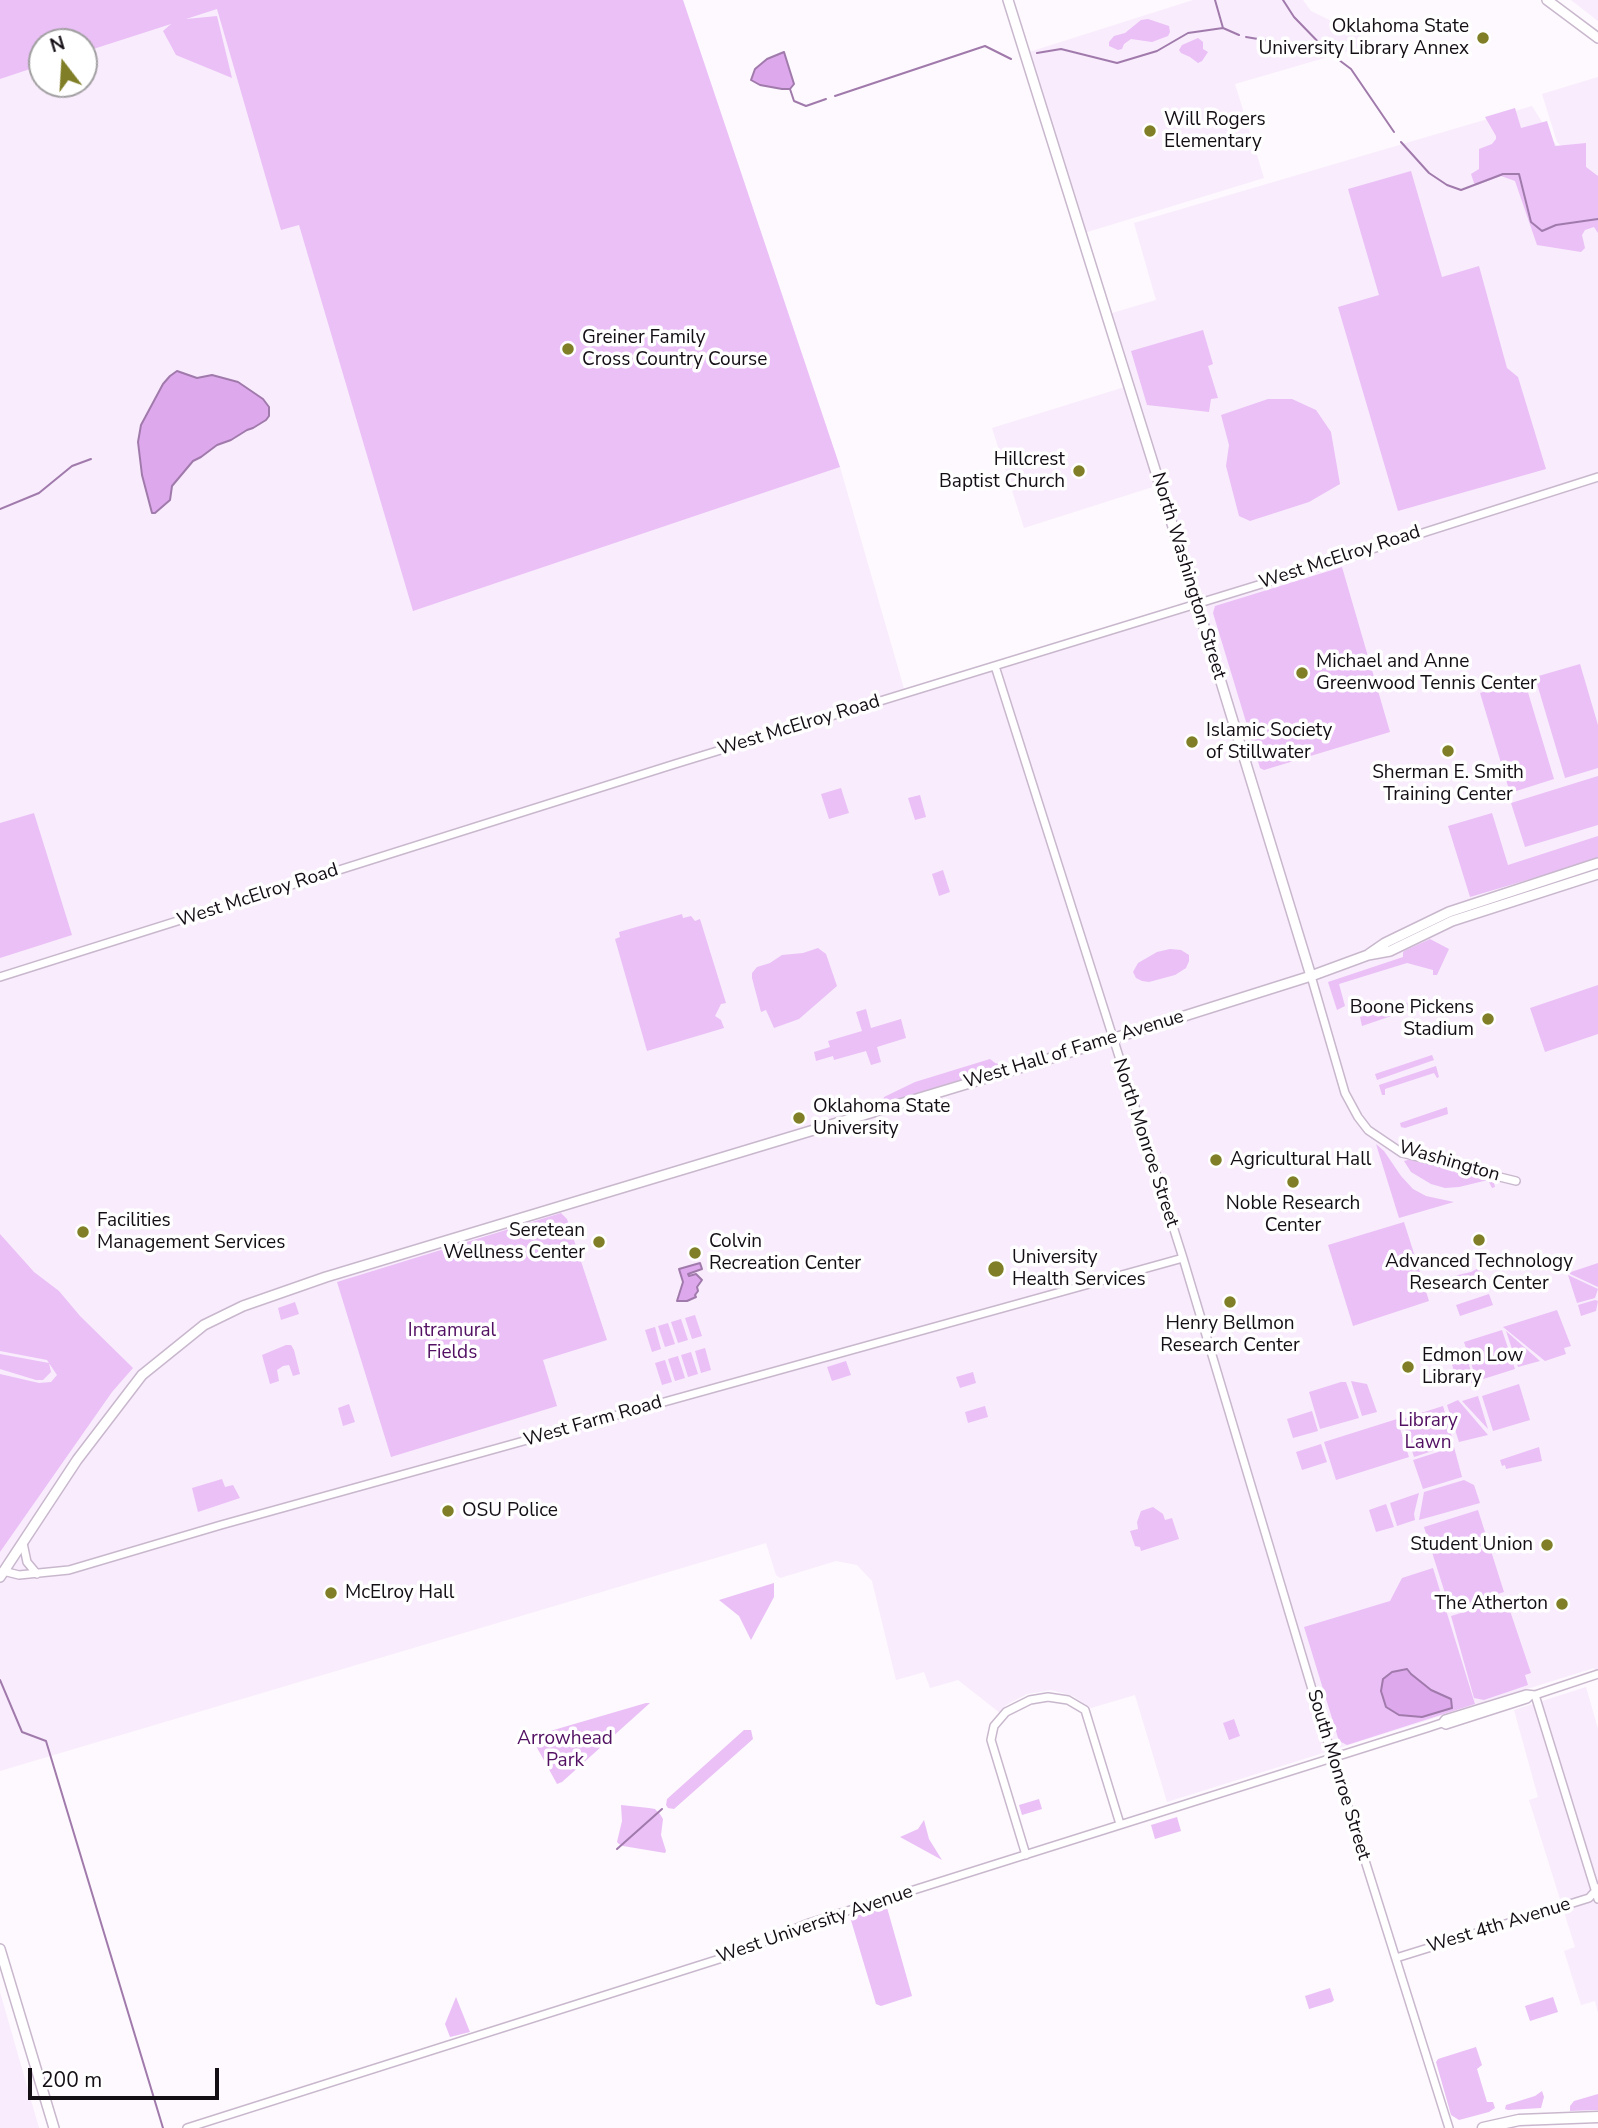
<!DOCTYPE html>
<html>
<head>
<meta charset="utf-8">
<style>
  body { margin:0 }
  #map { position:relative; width:1598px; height:2128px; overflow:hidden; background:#fdf9fe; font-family:"Nunito Sans",sans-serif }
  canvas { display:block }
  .north { position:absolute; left:28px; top:28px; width:70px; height:70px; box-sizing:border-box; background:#fff; border:2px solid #a19fa1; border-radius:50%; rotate:343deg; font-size:19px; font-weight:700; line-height:28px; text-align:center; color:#140e15 }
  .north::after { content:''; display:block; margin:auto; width:24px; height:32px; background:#807f27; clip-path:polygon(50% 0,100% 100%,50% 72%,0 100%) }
  .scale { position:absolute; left:28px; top:2068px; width:191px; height:32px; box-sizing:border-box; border:4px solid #140e15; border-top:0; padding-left:9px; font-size:21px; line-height:24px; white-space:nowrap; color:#140e15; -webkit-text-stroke:5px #fff; paint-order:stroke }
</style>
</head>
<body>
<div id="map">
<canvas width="1598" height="2128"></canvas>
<div class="north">N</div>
<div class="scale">200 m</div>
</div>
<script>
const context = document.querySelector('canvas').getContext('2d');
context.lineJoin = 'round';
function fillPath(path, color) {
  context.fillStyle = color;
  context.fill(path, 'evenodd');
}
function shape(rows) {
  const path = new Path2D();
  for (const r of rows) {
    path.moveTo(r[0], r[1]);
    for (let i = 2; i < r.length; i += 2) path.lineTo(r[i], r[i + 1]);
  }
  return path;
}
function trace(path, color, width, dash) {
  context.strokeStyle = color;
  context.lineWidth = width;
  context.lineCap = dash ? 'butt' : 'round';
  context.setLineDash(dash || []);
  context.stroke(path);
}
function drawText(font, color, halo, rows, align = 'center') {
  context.font = font + ' "Nunito Sans",sans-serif';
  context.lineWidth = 7;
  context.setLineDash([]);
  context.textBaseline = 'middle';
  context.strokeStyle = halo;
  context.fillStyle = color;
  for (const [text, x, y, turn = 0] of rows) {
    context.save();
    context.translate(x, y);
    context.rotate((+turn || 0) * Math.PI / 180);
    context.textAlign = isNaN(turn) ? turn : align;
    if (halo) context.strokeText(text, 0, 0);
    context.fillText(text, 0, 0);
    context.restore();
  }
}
fillPath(shape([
  [0,0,683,0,840,467,905,692,1196,603,1112,313,1156,300,1134,223,1532,106,1575,175,1598,190,1598,1679,1594,1668,1167,1802,1135,1695,1091,1708,1073,1696,1051,1690,1027,1694,1006,1705,1000,1713,958,1680,930,1688,924,1672,896,1680,872,1581,857,1565,836,1561,780,1578,776,1575,766,1543,0,1771],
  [42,42,84,42,84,84,42,84],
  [1193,0,1303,0,1311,11,1376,43,1235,84,1264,178,1081,234,1026,53],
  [1571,0,1598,0,1598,21],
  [1598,77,1598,181,1557,142,1542,94],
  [1128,386,1159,485,1024,528,992,428],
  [1586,1687,1598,1729,1598,2013,1595,2001,1581,2005,1564,1951,1575,1947,1529,1800,1538,1797,1514,1710],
  [0,1992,39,2128,0,2128]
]), '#f9ecfd');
fillPath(shape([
  [0,0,683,0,840,467,413,611,299,225,281,230,217,9,186,19,217,16,232,78,176,55,163,31,171,24,84,52,84,42,42,42,42,65,0,79],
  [1148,19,1169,26,1170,32,1168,36,1152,42,1131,39,1124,44,1122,49,1118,50,1109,46,1109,42,1114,36,1125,33,1141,20],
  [1198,38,1203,42,1203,49,1208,52,1202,61,1198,63,1190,57,1181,53,1179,50,1182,45],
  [1515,108,1521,128,1547,121,1555,146,1586,143,1586,167,1598,176,1598,233,1594,227,1585,230,1582,235,1585,248,1581,252,1537,245,1515,181,1501,176,1477,185,1474,183,1471,174,1479,169,1479,149,1492,144,1496,139,1496,136,1485,117],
  [1411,171,1442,277,1479,266,1507,368,1518,377,1546,469,1398,511,1338,307,1379,295,1348,189],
  [1203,330,1213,364,1208,366,1218,398,1211,399,1209,412,1147,405,1131,351],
  [1268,399,1292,399,1316,410,1331,432,1340,484,1309,502,1250,521,1239,516,1226,466,1229,445,1221,415],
  [1342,567,1390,732,1264,770,1260,768,1213,613,1215,606],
  [1580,664,1598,725,1598,768,1565,778,1535,677],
  [1524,679,1554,779,1510,793,1480,693],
  [1598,776,1598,825,1525,847,1511,803],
  [841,788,849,813,829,819,821,794],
  [920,795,926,817,915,820,908,798],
  [34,813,72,935,0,958,0,823],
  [1492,813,1508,865,1598,836,1598,859,1470,897,1448,826],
  [943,870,950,892,939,896,932,874],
  [682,914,683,918,691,916,695,921,700,919,726,1003,721,1004,715,1016,721,1020,724,1028,647,1051,615,939,620,937,619,932],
  [1430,939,1449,949,1437,975,1433,975,1433,970,1407,963,1339,984,1345,1006,1337,1010,1328,982,1403,957,1403,952,1406,950],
  [818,948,826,954,837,986,799,1019,774,1028,766,1010,761,1012,752,978,752,973,757,967,770,963,782,955,803,953],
  [1170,949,1181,950,1189,955,1189,961,1186,968,1175,975,1149,982,1142,981,1136,978,1133,972,1138,963,1157,952],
  [1598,985,1598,1034,1545,1052,1530,1008],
  [1413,1001,1415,1008,1362,1026,1360,1017],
  [866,1009,871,1028,901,1019,906,1038,877,1047,881,1062,871,1065,866,1051,834,1060,833,1056,816,1061,814,1052,830,1047,828,1041,862,1031,856,1012],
  [1432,1055,1434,1060,1377,1080,1375,1074],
  [990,1059,995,1063,1016,1069,881,1110,884,1097,915,1082],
  [1436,1066,1439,1077,1437,1078,1434,1073,1385,1089,1385,1095,1382,1095,1379,1085],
  [1447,1107,1448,1114,1405,1128,1401,1127,1400,1123],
  [1376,1144,1384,1151,1401,1176,1413,1189,1426,1196,1454,1202,1399,1218],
  [1411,1159,1493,1179,1495,1187,1492,1188,1488,1180,1459,1187,1445,1188,1431,1184,1411,1172,1404,1161],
  [561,1213,567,1219,607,1340,543,1360,557,1406,391,1457,337,1282],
  [1404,1222,1429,1301,1353,1326,1328,1245],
  [0,1234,34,1272,59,1291,80,1316,133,1368,112,1392,0,1552,0,1374,39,1383,51,1382,57,1375,47,1360,0,1351],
  [1598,1263,1598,1287,1568,1273],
  [1482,1266,1483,1270,1480,1271,1481,1274,1478,1275,1479,1278,1475,1279,1471,1287,1465,1288,1459,1284,1452,1284,1451,1281,1447,1282,1445,1278,1471,1272],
  [1568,1275,1598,1289,1595,1298,1577,1303],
  [1489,1294,1493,1305,1460,1316,1456,1305],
  [1595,1300,1598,1301,1596,1311,1581,1316,1578,1305],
  [295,1302,299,1314,281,1320,278,1308],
  [1557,1310,1571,1346,1564,1348,1566,1354,1545,1361,1503,1327],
  [695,1315,702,1336,692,1339,685,1318],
  [681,1319,688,1340,678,1343,671,1322],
  [668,1323,675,1344,665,1347,658,1326],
  [655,1327,661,1349,652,1352,645,1330],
  [1502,1330,1515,1369,1477,1381,1464,1342],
  [1506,1331,1540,1361,1518,1367],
  [286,1345,291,1345,294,1350,300,1374,293,1376,289,1365,283,1366,277,1370,279,1381,270,1384,262,1355],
  [705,1348,711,1370,701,1373,695,1351],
  [1458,1348,1465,1351,1474,1382,1459,1387,1450,1358],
  [691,1352,698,1374,688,1377,681,1355],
  [0,1354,49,1363,51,1372,43,1380,36,1380,0,1369],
  [678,1356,685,1378,675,1381,668,1359],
  [665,1360,672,1382,662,1385,655,1363],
  [846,1361,851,1375,832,1381,827,1367],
  [973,1372,976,1383,960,1388,956,1377],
  [1351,1381,1367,1384,1377,1412,1362,1416],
  [1341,1382,1346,1382,1359,1418,1320,1429,1309,1392],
  [1519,1384,1530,1420,1493,1431,1482,1396],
  [1478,1396,1488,1429,1462,1401],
  [1458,1400,1488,1435,1459,1442,1447,1405],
  [349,1404,355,1422,343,1426,338,1408],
  [985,1406,988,1417,968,1423,965,1412],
  [1443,1406,1454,1444,1414,1457,1402,1419],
  [1312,1411,1318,1431,1293,1438,1287,1419],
  [1397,1419,1409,1457,1336,1480,1324,1442],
  [1321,1444,1327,1462,1302,1470,1296,1452],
  [1454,1447,1462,1477,1423,1489,1413,1460],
  [1539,1447,1542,1461,1506,1469,1505,1465,1502,1466,1500,1460],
  [222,1479,225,1487,233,1485,240,1498,198,1512,192,1488],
  [1464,1480,1474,1485,1480,1503,1419,1520,1424,1492],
  [1419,1493,1414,1514,1415,1520,1397,1526,1390,1503],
  [1386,1504,1394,1527,1376,1532,1369,1510],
  [1153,1507,1163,1514,1165,1520,1172,1518,1179,1539,1141,1551,1140,1547,1135,1546,1130,1531,1138,1529,1137,1522,1141,1511],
  [1478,1510,1504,1592,1450,1609,1424,1527],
  [1433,1568,1475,1704,1347,1745,1339,1741,1304,1627,1390,1601,1402,1578],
  [774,1583,774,1597,751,1640,739,1616,719,1600],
  [1506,1599,1531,1673,1525,1675,1528,1685,1484,1700,1474,1698,1451,1616],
  [646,1703,650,1703,562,1782,557,1784,535,1744,540,1734],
  [1234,1719,1240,1736,1229,1740,1223,1723],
  [744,1730,751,1730,753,1739,674,1809,668,1808,666,1805,667,1799],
  [1039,1799,1042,1809,1022,1815,1019,1805],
  [621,1805,649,1808,655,1809,660,1814,663,1819,661,1835,666,1851,665,1853,623,1846,619,1844,617,1842,622,1821],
  [1177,1817,1181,1831,1155,1839,1151,1825],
  [924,1820,929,1839,942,1860,900,1837,918,1829],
  [886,1904,912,1996,881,2006,876,2004,850,1917,855,1913],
  [1330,1988,1334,2000,1332,2002,1309,2009,1305,1996],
  [456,1997,470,2032,450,2037,445,2024],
  [1553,1997,1558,2012,1530,2021,1525,2006],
  [1476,2047,1482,2065,1477,2069,1487,2102,1493,2102,1495,2108,1489,2112,1459,2120,1451,2115,1436,2062,1438,2059],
  [1542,2091,1544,2097,1541,2108,1508,2110,1505,2109,1506,2105,1535,2096],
  [1598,2094,1598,2110,1570,2111,1570,2106,1574,2101]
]), '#eac0f6');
const water = shape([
  [784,52,794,84,790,89,782,89,760,85,751,80,755,69,767,59,784,52],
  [177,371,197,378,212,375,238,382,263,399,269,407,269,416,266,420,253,428,247,430,231,440,217,445,201,457,193,461,172,486,170,500,155,513,152,513,142,475,138,442,141,425,163,384,170,376,177,371],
  [700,1263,702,1269,688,1274,689,1276,696,1274,702,1280,697,1287,698,1291,695,1295,696,1297,687,1301,677,1301,683,1282,679,1269,700,1263],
  [1407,1669,1411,1674,1431,1690,1451,1699,1452,1708,1422,1717,1399,1715,1386,1707,1381,1691,1383,1679,1392,1672,1407,1669]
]);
fillPath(water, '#dea8ed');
trace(water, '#a17aac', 2);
trace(shape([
  [1215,0,1223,28,1239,35],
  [1283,0,1294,17,1327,51,1351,69,1394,132],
  [1246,37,1324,50],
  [1037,53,1061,49,1117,63,1157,51,1188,33,1223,28],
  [790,89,794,101,806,106,826,99],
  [835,96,985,46,1011,59],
  [1401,142,1429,173,1447,185,1461,190,1503,174,1519,174,1531,222,1542,231,1556,225,1598,219],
  [0,509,39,493,72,466,91,459],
  [0,1680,22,1732,46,1741,163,2128],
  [617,1849,662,1809]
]), '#a17aac', 2);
const minor = shape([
  [995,666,1183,1258,1329,1746,1449,2128],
  [1311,976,1345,1093,1358,1117,1368,1130,1402,1153,1516,1181],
  [0,977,675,764,1294,574,1598,477],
  [23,1543,27,1562,37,1574],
  [3,1571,19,1575,69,1570,221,1525,1183,1258],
  [1535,1695,1598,1899],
  [1442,1723,1446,1725,1527,1699,1530,1696],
  [1026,1855,991,1740,994,1726,1006,1712,1030,1700,1048,1697,1068,1700,1085,1710,1120,1824],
  [1396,1958,1589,1898,1598,1888],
  [187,2128,735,1954,806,1924,1427,1728,1442,1723,1445,1719,1526,1694,1535,1695,1598,1674]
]);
const major = shape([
  [1008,0,1199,610,1311,976],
  [1547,0,1598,38],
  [1369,954,1385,943,1449,912,1598,863],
  [0,1577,77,1460,142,1375,204,1325,243,1306,326,1277,1026,1066,1311,976,1368,955,1390,951,1452,921,1598,874],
  [0,1949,54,2128]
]);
const highway = shape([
  [1483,2128,1519,2120,1598,2117]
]);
trace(minor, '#c9b8cd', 10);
trace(major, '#c9b8cd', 12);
trace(highway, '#c9b8cd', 13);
trace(minor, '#fff', 7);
trace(major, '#fff', 9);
trace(highway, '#fff', 10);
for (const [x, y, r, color] of [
  [1483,38,7,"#807f27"],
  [1150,131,7,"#807f27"],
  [568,349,7,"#807f27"],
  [1079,471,7,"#807f27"],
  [1302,673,7,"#807f27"],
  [1192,742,7,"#807f27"],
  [1448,751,7,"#807f27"],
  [1488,1019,7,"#807f27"],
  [799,1118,7,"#807f27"],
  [1216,1160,7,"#807f27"],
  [1293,1182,7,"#807f27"],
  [83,1232,7,"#807f27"],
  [1479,1240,7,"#807f27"],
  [599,1242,7,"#807f27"],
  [695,1253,7,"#807f27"],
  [996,1269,9,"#807f27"],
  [1230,1302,7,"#807f27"],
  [1408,1367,7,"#807f27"],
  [448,1511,7,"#807f27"],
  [1547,1545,7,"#807f27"],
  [331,1593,7,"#807f27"],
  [1562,1604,7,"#807f27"]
]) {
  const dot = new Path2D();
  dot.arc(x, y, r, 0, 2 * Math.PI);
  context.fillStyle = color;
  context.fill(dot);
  trace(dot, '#fff', 2.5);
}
drawText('19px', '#140e15', '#fff', [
  ["Oklahoma State",1469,27,"right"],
  ["University Library Annex",1469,49,"right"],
  ["Will Rogers",1164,120],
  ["Elementary",1164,142],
  ["Greiner Family",582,338],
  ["Cross Country Course",582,360],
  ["Hillcrest",1065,460,"right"],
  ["Baptist Church",1065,482,"right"],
  ["Michael and Anne",1316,662],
  ["Greenwood Tennis Center",1316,684],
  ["Islamic Society",1206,731],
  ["of Stillwater",1206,753],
  ["Sherman E. Smith",1448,773,"center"],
  ["Training Center",1448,795,"center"],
  ["Boone Pickens",1474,1008,"right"],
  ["Stadium",1474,1030,"right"],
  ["Oklahoma State",813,1107],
  ["University",813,1129],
  ["Agricultural Hall",1230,1160],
  ["Noble Research",1293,1204,"center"],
  ["Center",1293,1226,"center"],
  ["Facilities",97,1221],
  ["Management Services",97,1243],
  ["Seretean",585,1231,"right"],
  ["Wellness Center",585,1253,"right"],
  ["Colvin",709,1242],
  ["Recreation Center",709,1264],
  ["University",1012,1258],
  ["Health Services",1012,1280],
  ["Advanced Technology",1479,1262,"center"],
  ["Research Center",1479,1284,"center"],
  ["Henry Bellmon",1230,1324,"center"],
  ["Research Center",1230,1346,"center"],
  ["Edmon Low",1422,1356],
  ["Library",1422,1378],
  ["OSU Police",462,1511],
  ["Student Union",1533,1545,"right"],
  ["McElroy Hall",345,1593],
  ["The Atherton",1548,1604,"right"]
], 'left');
drawText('19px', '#140e15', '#fff', [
  ["West McElroy Road",1340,558,-18],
  ["North Washington Street",1188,576,73],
  ["West McElroy Road",799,726,-17],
  ["West McElroy Road",258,896,-18],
  ["West Hall of Fame Avenue",1074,1050,-17],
  ["North Monroe Street",1145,1143,72],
  ["Washington",1449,1162,16],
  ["West Farm Road",593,1422,-16],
  ["South Monroe Street",1338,1775,73],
  ["West University Avenue",815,1925,-19],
  ["West 4th Avenue",1499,1926,-17]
]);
drawText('19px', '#521062', '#fff', [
  ["Intramural",452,1331],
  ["Fields",452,1353],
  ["Library",1428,1421],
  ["Lawn",1428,1443],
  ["Arrowhead",565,1739],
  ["Park",565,1761]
]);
</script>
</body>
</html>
